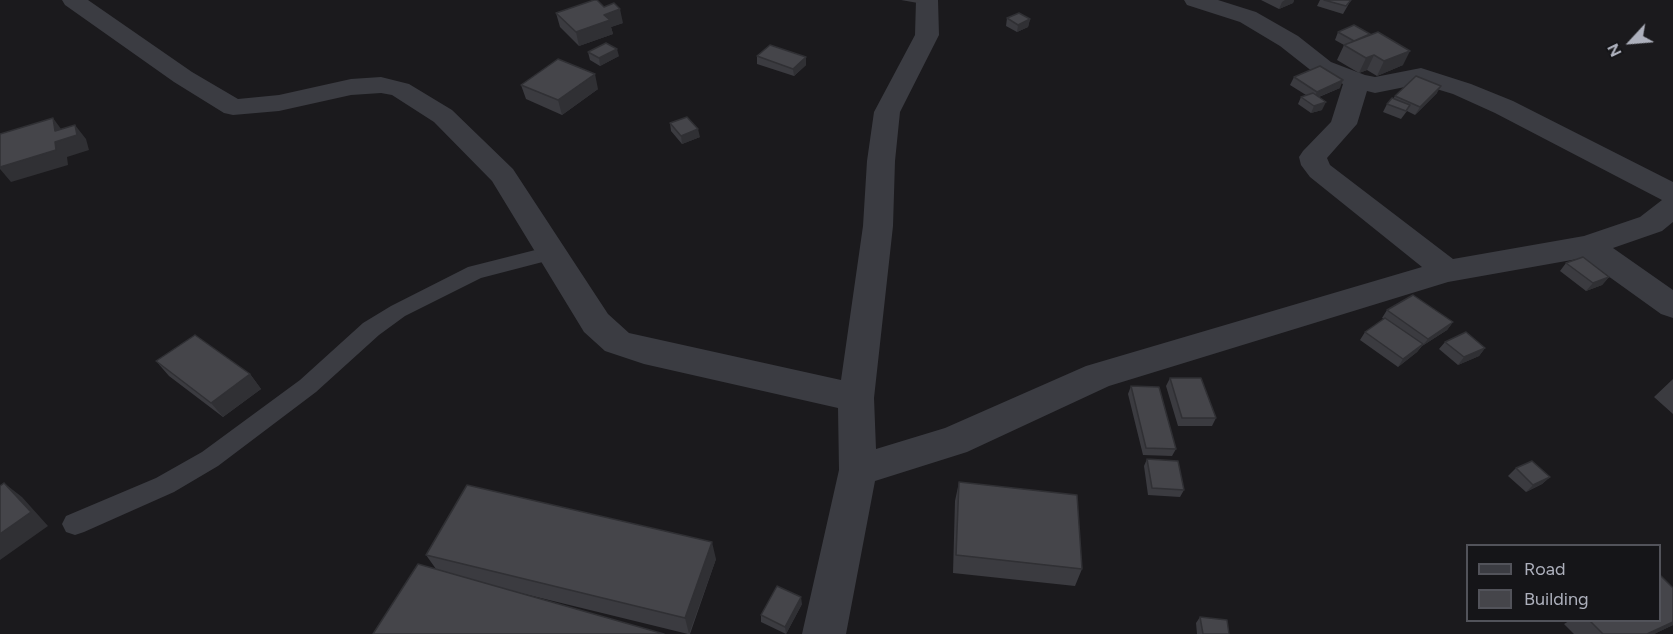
<!DOCTYPE html>
<html>
<head>
<meta charset="utf-8">
<style>
  body { margin:0 }
  #map { position:relative; width:1673px; height:634px; overflow:hidden; background:#1b1a1d; font-family:Figtree,sans-serif }
  canvas { display:block }
  .legend { position:absolute; left:1466px; top:544px; width:195px; height:78px; box-sizing:border-box; background:#151518; border:2px solid #52535a; margin:0; padding:8px 10px; list-style:none; font-size:18px; color:#adb0bc }
  .legend li { display:flex; align-items:center; gap:12px; height:30px }
  .legend b { width:30px; border:2px solid #52535a }
  .north { position:absolute; left:1601px; top:12px; width:60px; height:60px; -webkit-text-stroke:4px #151518; paint-order:stroke; rotate:244deg; font-size:16px; font-weight:700; line-height:24px; text-align:center; color:#adb0bc }
  .north::after { content:''; display:block; margin:auto; width:21px; height:27px; background:#adb0bc; clip-path:polygon(50% 0,100% 100%,50% 72%,0 100%) }
</style>
</head>
<body>
<div id="map">
<canvas width="1673" height="634"></canvas>
<ul class="legend">
<li><b style="height:8px;background:#3b3c42"></b>Road</li>
<li><b style="height:16px;background:#45454a"></b>Building</li>
</ul>
<div class="north">N</div>
</div>
<script>
const context = document.querySelector('canvas').getContext('2d');
context.lineJoin = 'round';
function shape(rows) {
  const path = new Path2D();
  for (const r of rows) {
    path.moveTo(r[0], r[1]);
    for (let i = 2; i < r.length; i += 2) path.lineTo(r[i], r[i + 1]);
  }
  return path;
}
function fillPath(path, color) {
  context.fillStyle = color;
  context.fill(path, 'evenodd');
}
function trace(path, color, width, dash) {
  context.strokeStyle = color;
  context.lineWidth = width;
  context.lineCap = dash ? 'butt' : 'round';
  context.setLineDash(dash || []);
  context.stroke(path);
}
fillPath(shape([
  [551,246,558,248,561,253,558,258,481,278,405,316,379,335,316,392,218,466,174,492,84,532,75,535,66,532,62,524,66,516,156,478,202,452,300,380,363,323,391,306,468,267,551,246]
]), '#3b3c42');
fillPath(shape([
  [62,0,88,0,192,72,238,99,279,95,351,79,381,77,409,84,452,110,513,169,608,314,629,333,841,380,863,226,867,161,874,112,915,35,916,0,938,0,939,35,900,112,895,161,893,226,874,398,876,449,945,428,1086,366,1422,267,1310,177,1301,165,1299,157,1303,151,1331,122,1343,84,1313,72,1280,46,1240,22,1187,5,1184,0,1218,0,1256,12,1298,36,1331,62,1365,75,1375,77,1421,68,1471,84,1513,101,1673,182,1673,222,1662,231,1613,248,1673,290,1673,318,1661,314,1583,258,1448,282,1109,386,967,452,875,481,846,634,802,634,839,470,838,408,644,364,605,351,584,332,492,181,434,122,392,95,381,93,351,95,279,111,233,115,224,113,174,82,65,5,62,0],
  [1420,84,1453,94,1495,113,1662,200,1640,217,1584,236,1453,259,1330,165,1327,158,1357,124,1367,91,1375,93,1420,84]
]), '#3b3c42');
fillPath(shape([
  [901,0,920,0,918,3],
  [1261,0,1294,0,1293,3,1279,9],
  [1320,0,1351,0,1343,14,1317,6],
  [556,13,623,23,611,27,613,34,579,46,560,27],
  [1007,18,1030,19,1028,27,1017,32,1006,26],
  [1338,32,1370,34,1369,36,1403,65,1377,76,1367,70,1359,73,1337,60,1344,45,1335,40],
  [588,52,619,56,600,66,590,60],
  [757,56,806,65,794,76,757,64],
  [1294,77,1340,88,1319,97,1322,110,1311,113,1298,104,1301,97,1306,95,1290,85],
  [521,85,598,89,562,115,526,99],
  [1437,93,1415,115,1407,111,1401,119,1383,112,1387,104,1393,99,1395,96],
  [670,123,700,137,682,144,671,131],
  [1566,263,1609,277,1602,285,1586,291,1560,271],
  [1387,310,1453,322,1447,330,1422,346,1417,352,1398,367,1360,340,1365,332,1384,319,1382,318],
  [1445,342,1485,348,1479,356,1458,365,1439,349],
  [156,361,250,374,261,389,223,417,169,376],
  [1170,378,1216,418,1212,426,1178,426,1166,386],
  [1673,379,1673,414,1654,397],
  [1131,386,1176,449,1172,456,1143,455,1128,394],
  [1147,459,1184,490,1180,497,1148,495,1144,466],
  [1516,468,1550,477,1542,484,1526,492,1508,476],
  [959,482,1082,569,1075,586,953,573,955,501],
  [426,555,716,559,690,634,688,634,504,589,436,569],
  [1673,588,1673,625,1654,634,1574,634,1564,624,1569,621,1659,621],
  [802,604,786,634,761,622,761,615],
  [1200,617,1229,634,1197,634,1196,623]
]), '#3b3b40');
fillPath(shape([
  [1285,0,1294,0,1293,3,1279,9,1282,2],
  [620,9,623,23,611,27,613,34,579,46,576,32,604,15],
  [1030,19,1028,27,1017,32,1018,25],
  [617,49,619,56,600,66,599,58],
  [1410,51,1403,65,1377,76,1384,61],
  [1374,55,1367,70,1359,73,1366,58],
  [806,57,806,65,794,76,793,69],
  [595,74,598,89,562,115,558,100],
  [1343,80,1340,88,1313,99,1317,92],
  [1441,86,1437,93,1415,115,1420,107],
  [1326,102,1322,110,1311,113,1314,106],
  [53,118,64,133,75,125,86,139,89,150,67,157,68,165,11,182,0,169,0,167,55,142,55,131],
  [698,129,700,137,682,144,681,136],
  [1609,277,1602,285,1586,291,1593,283],
  [1453,322,1447,330,1422,346,1428,339],
  [1423,344,1417,352,1398,367,1403,359],
  [1485,348,1479,356,1458,365,1464,357],
  [250,374,261,389,223,417,211,403],
  [1550,477,1542,484,1526,492,1533,485],
  [4,483,22,497,48,526,0,560,0,534],
  [712,542,716,559,689,634,685,618],
  [801,597,802,604,786,634,785,627],
  [1673,622,1673,625,1654,634,1647,634]
]), '#303034');
const building = shape([
  [594,0,597,0,604,7,614,3,620,9,604,15,610,20,576,32,556,13,594,0],
  [1324,0,1351,0,1346,6,1324,0],
  [1019,13,1030,19,1018,25,1007,18,1019,13],
  [1354,25,1370,34,1354,41,1338,32,1354,25],
  [1378,32,1410,51,1384,61,1374,55,1366,58,1344,45,1378,32],
  [606,43,617,49,599,58,588,52,606,43],
  [770,45,806,57,793,69,757,56,770,45],
  [558,59,595,74,558,100,521,85,558,59],
  [1320,66,1343,80,1317,92,1294,77,1320,66],
  [1416,76,1441,86,1420,107,1395,96,1416,76],
  [1313,93,1326,102,1314,106,1301,97,1313,93],
  [1392,98,1410,105,1406,111,1387,104,1392,98],
  [687,117,698,129,681,136,670,123,687,117],
  [53,118,55,131,75,125,77,135,55,142,56,150,0,167,0,134,53,118],
  [1583,257,1609,277,1593,283,1566,263,1583,257],
  [1413,295,1453,322,1428,339,1387,310,1413,295],
  [1385,318,1423,344,1403,359,1365,332,1385,318],
  [1466,332,1485,348,1464,357,1445,342,1466,332],
  [195,335,250,374,211,403,156,361,195,335],
  [1170,378,1201,378,1216,418,1182,418,1170,378],
  [1131,386,1159,387,1176,449,1146,448,1131,386],
  [1147,459,1178,461,1184,490,1152,488,1147,459],
  [1532,461,1550,477,1533,485,1516,468,1532,461],
  [959,482,1077,495,1082,569,956,555,959,482],
  [4,483,31,512,0,534,0,486,4,483],
  [467,485,712,542,685,618,426,555,467,485],
  [418,564,664,634,373,634,418,564],
  [1661,576,1673,588,1673,622,1647,634,1603,634,1590,621,1659,621,1659,577,1661,576],
  [777,586,801,597,785,627,761,615,777,586],
  [1200,617,1227,620,1229,634,1203,634,1200,617]
]);
fillPath(building, '#45454a');
trace(building, '#303034', 1.5);
</script>
</body>
</html>
